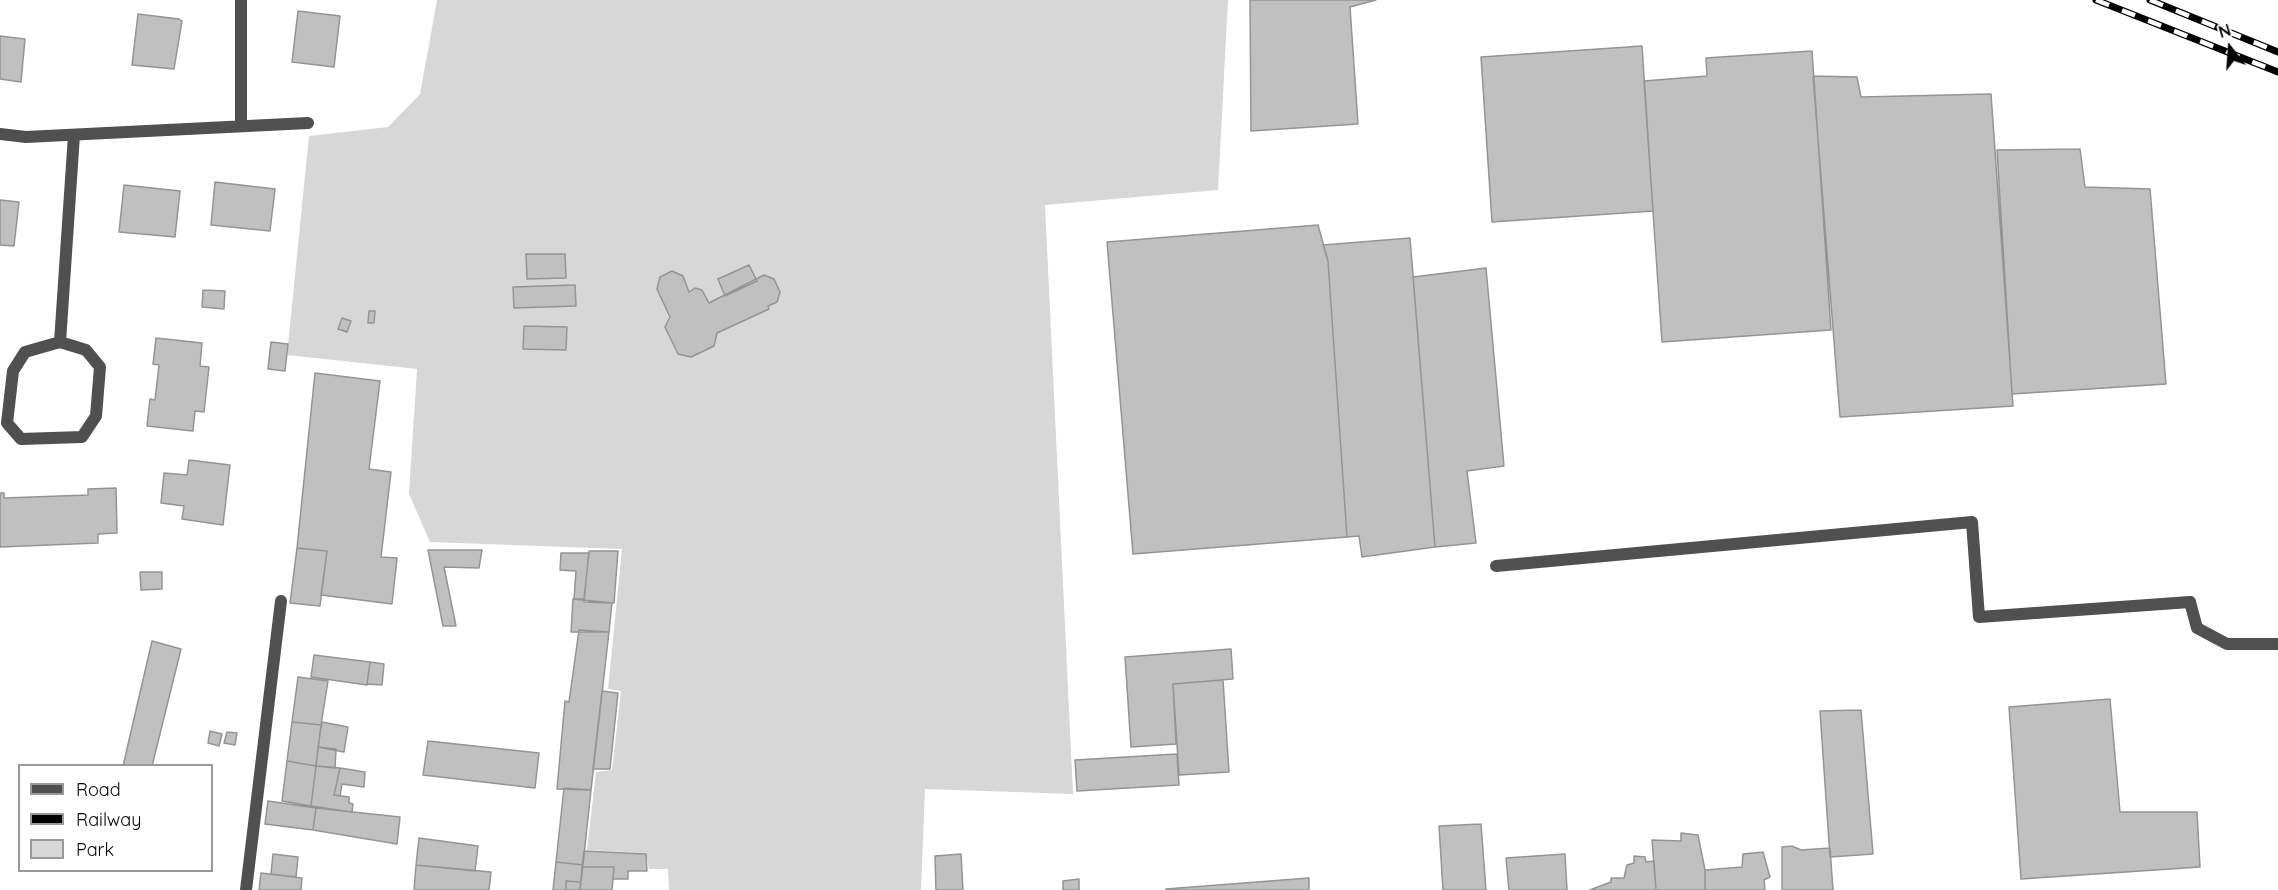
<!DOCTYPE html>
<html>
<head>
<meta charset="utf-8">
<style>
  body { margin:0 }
  #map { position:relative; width:2278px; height:890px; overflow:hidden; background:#fff; font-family:Quicksand,sans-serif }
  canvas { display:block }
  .legend { position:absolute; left:18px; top:764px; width:195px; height:108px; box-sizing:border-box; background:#fff; border:2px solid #999; margin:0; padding:8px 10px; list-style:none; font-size:18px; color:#000 }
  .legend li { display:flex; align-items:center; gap:12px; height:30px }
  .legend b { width:30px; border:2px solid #999 }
  .north { position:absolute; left:2200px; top:18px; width:60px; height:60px; -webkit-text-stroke:4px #fff; paint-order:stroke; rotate:343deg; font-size:16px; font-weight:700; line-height:24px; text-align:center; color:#000 }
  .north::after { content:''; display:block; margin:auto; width:21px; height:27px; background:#000; clip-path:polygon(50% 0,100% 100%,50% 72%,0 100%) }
</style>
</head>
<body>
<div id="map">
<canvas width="2278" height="890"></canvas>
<ul class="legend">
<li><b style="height:8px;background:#505050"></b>Road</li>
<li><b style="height:8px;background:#000"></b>Railway</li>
<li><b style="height:16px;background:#d7d7d7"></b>Park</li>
</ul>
<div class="north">N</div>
</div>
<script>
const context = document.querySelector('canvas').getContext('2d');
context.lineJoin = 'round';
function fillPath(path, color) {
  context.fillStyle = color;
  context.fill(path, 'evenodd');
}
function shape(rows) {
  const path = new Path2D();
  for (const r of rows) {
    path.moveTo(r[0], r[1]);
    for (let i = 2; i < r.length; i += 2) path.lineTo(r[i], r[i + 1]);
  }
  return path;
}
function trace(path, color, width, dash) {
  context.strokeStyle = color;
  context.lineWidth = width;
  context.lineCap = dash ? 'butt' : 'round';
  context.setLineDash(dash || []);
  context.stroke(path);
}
fillPath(shape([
  [437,0,1228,0,1218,190,1045,205,1073,794,925,789,921,890,669,890,668,869,649,869,646,853,587,850,596,772,612,770,621,691,608,689,622,549,430,542,409,494,417,369,287,355,309,136,388,127,420,94]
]), '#d7d7d7');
const building = shape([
  [1250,0,1376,0,1350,7,1358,124,1251,131,1250,0],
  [298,11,340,16,334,67,292,62,298,11],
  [138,14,179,19,182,21,174,69,132,65,138,14],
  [0,36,25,39,21,82,0,79,0,36],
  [1642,46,1653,211,1492,222,1481,57,1642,46],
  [1812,51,1831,330,1662,342,1644,81,1707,76,1706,58,1812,51],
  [1813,76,1857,77,1861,97,1991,94,2013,406,1840,417,1813,76],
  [2080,149,2085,187,2150,189,2166,384,2012,394,1997,150,2080,149],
  [215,182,275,189,270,231,211,225,215,182],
  [124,185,180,191,175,237,119,232,124,185],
  [0,200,19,202,14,246,0,245,0,200],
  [1318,225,1328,261,1347,537,1133,554,1107,242,1318,225],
  [1410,238,1435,547,1362,557,1359,536,1347,537,1328,261,1323,245,1410,238],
  [526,254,565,254,566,278,527,279,526,254],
  [749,265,757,281,725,296,718,279,749,265],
  [1486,268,1504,466,1467,471,1476,543,1435,547,1413,277,1486,268],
  [672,271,683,276,689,292,695,288,702,290,709,303,764,275,774,279,780,292,777,302,768,306,769,309,717,333,714,346,691,357,678,354,665,327,670,317,657,289,660,277,672,271],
  [575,285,576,306,514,308,513,287,575,285],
  [203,290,225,291,224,309,202,307,203,290],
  [369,311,375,311,374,323,368,323,369,311],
  [342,318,351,321,347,332,338,329,342,318],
  [524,326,567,327,566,350,523,349,524,326],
  [156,338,202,343,200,366,209,367,204,412,195,411,193,431,147,426,150,399,155,400,159,365,153,364,156,338],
  [271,342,288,344,285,371,268,369,271,342],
  [315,373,380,381,369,469,391,472,381,557,397,558,392,604,321,595,327,551,297,548,315,373],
  [189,460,230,465,223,525,182,519,184,506,161,503,164,473,187,475,189,460],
  [116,488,117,533,98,534,98,543,0,547,0,493,4,493,4,498,88,495,88,489,116,488],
  [297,548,327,551,320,606,290,603,297,548],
  [428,550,482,550,479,568,444,567,456,626,443,626,428,550],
  [589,551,618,551,614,603,584,602,589,551],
  [561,553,589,553,584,599,574,599,576,571,560,570,561,553],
  [140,572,162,572,162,589,141,590,140,572],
  [573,599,612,603,609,632,571,632,573,599],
  [579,630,609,632,591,790,557,789,565,701,569,702,579,630],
  [152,641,181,649,152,766,123,766,152,641],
  [1231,649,1233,679,1173,684,1176,744,1131,747,1125,657,1231,649],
  [314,655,370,662,367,685,311,677,314,655],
  [370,662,384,664,382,685,367,684,370,662],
  [298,677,328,681,321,725,292,722,298,677],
  [1223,680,1229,772,1179,775,1173,684,1223,680],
  [602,691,618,693,610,769,593,769,602,691],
  [2110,699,2120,812,2197,812,2200,867,2021,879,2009,707,2110,699],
  [1861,710,1873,854,1830,857,1820,711,1861,710],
  [292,722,321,725,316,766,287,761,292,722],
  [322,722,348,727,344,752,318,747,322,722],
  [210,731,222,734,219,746,208,743,210,731],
  [227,732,237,733,235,745,224,743,227,732],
  [428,741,539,753,535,788,423,775,428,741],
  [318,747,336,749,335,768,316,766,318,747],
  [1177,754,1179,785,1077,791,1075,760,1177,754],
  [287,761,316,766,311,806,282,801,287,761],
  [316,766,340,768,334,795,349,797,349,803,353,804,352,812,311,806,316,766],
  [340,768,365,772,364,787,342,784,340,796,334,795,340,768],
  [564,788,591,790,583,865,556,862,564,788],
  [268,801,316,808,313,830,265,824,268,801],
  [316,808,400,817,397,844,313,830,316,808],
  [1481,824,1486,890,1443,890,1439,826,1481,824],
  [1681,833,1698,835,1705,870,1705,890,1656,890,1652,840,1681,841,1681,833],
  [419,838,478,846,475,871,416,865,419,838],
  [1792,846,1801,850,1830,848,1833,890,1782,890,1782,847,1792,846],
  [584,851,646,854,647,871,628,871,628,879,613,879,614,867,582,867,584,851],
  [1763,852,1770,877,1764,880,1765,890,1705,890,1705,870,1742,867,1743,854,1763,852],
  [273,854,298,857,296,877,271,874,273,854],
  [961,854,963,890,936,890,935,856,961,854],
  [1565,854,1567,890,1509,890,1506,858,1565,854],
  [1634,856,1645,857,1646,862,1654,861,1656,890,1590,890,1611,882,1611,878,1624,878,1627,865,1634,863,1634,856],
  [556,862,583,865,581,882,566,881,566,890,553,890,556,862],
  [416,865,491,872,489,890,414,890,416,865],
  [582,867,614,867,612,890,580,890,582,867],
  [261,873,302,878,301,890,259,890,261,873],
  [1309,878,1309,890,1166,890,1166,889,1309,878],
  [1079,879,1079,890,1063,890,1063,881,1079,879],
  [566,881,581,882,580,890,566,890,566,881]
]);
fillPath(building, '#c0c0c0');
trace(building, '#949494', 1.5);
trace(shape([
  [1496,566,1972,522,1979,617,2190,602],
  [246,890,281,601]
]), '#505050', 12);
trace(shape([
  [241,126,241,0],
  [0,134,26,137,308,123],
  [60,342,86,350,100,367,96,416,82,437,21,439,7,423,13,371,25,352,60,342,74,135],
  [2190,602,2197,628,2227,644,2278,644]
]), '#505050', 12);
const rail = shape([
  [2096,0,2278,72],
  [2150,0,2278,52]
]);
trace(rail, '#000', 7);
trace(rail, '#fff', 4.5, [14]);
</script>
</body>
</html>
